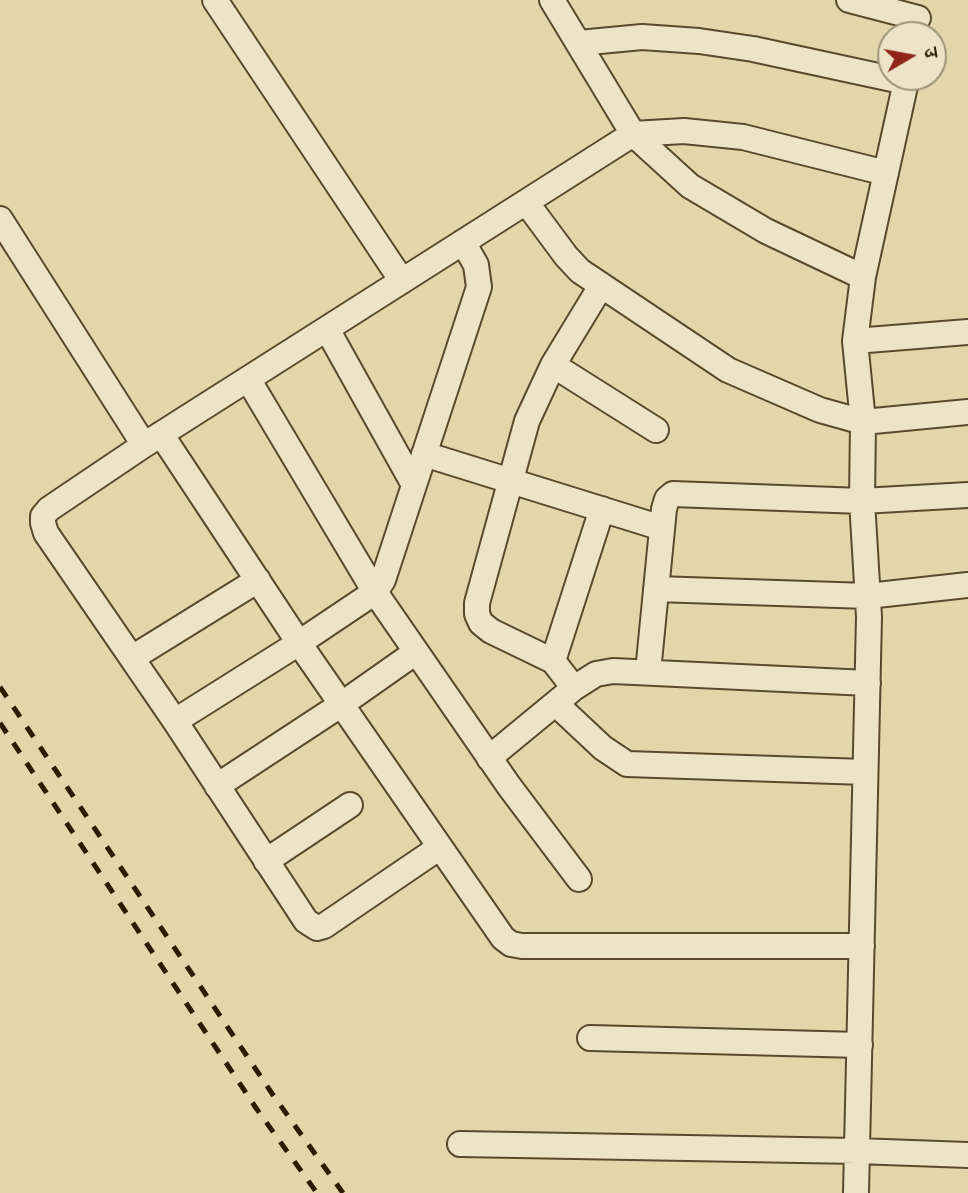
<!DOCTYPE html>
<html>
<head>
<meta charset="utf-8">
<style>
  body { margin:0 }
  #map { position:relative; width:968px; height:1193px; overflow:hidden; background:#e3d6ab; font-family:"IM FELL Double Pica","Noto Serif Devanagari",serif }
  canvas { display:block }
  .north { position:absolute; left:877px; top:21px; width:70px; height:70px; box-sizing:border-box; background:#ede4c8; border:2px solid #a09378; border-radius:50%; rotate:80deg; font-size:19px; font-weight:700; line-height:28px; text-align:center; color:#2c1a01 }
  .north::after { content:''; display:block; margin:auto; width:24px; height:32px; background:#8f2418; clip-path:polygon(50% 0,100% 100%,50% 72%,0 100%) }
</style>
</head>
<body>
<div id="map">
<canvas width="968" height="1193"></canvas>
<div class="north">उ</div>
</div>
<script>
const context = document.querySelector('canvas').getContext('2d');
context.lineJoin = 'round';
function shape(rows) {
  const path = new Path2D();
  for (const r of rows) {
    path.moveTo(r[0], r[1]);
    for (let i = 2; i < r.length; i += 2) path.lineTo(r[i], r[i + 1]);
  }
  return path;
}
function trace(path, color, width, dash) {
  context.strokeStyle = color;
  context.lineWidth = width;
  context.lineCap = dash ? 'butt' : 'round';
  context.setLineDash(dash || []);
  context.stroke(path);
}
const minor = shape([
  [215,0,402,281],
  [849,0,918,18],
  [579,43,642,37,699,41,753,49,906,82],
  [633,134,690,186,766,231,863,277],
  [633,134,684,131,743,137,886,173],
  [526,202,566,256,580,271,728,370,820,410,863,422,968,412],
  [0,219,144,445,633,134,552,0],
  [327,329,414,485],
  [855,341,968,332],
  [553,365,656,430],
  [248,379,375,592,509,786,579,879],
  [161,434,299,643,503,938,511,944,522,946,862,946],
  [144,445,49,509,43,516,43,523,46,533,175,721,306,921,317,928,324,926,440,847],
  [424,454,662,528],
  [656,589,868,596,968,585],
  [132,658,258,580],
  [553,661,602,509],
  [648,672,664,509,667,499,673,494,862,501,968,495],
  [574,688,553,661,491,631,481,623,477,614,477,603,527,421,553,365,601,286],
  [556,704,603,748,627,764,865,772],
  [175,721,299,643,375,592,383,580,479,287,476,265,463,242],
  [489,758,574,688,596,674,613,671,868,683],
  [217,786,342,704,416,652],
  [266,861,350,805],
  [590,1038,860,1045],
  [460,1144,857,1151,968,1155],
  [856,1193,869,617,862,501,863,422,855,341,863,277,907,77]
]);
trace(minor, '#5a492c', 28);
trace(minor, '#ede4c8', 24);
trace(shape([
  [0,687,273,1095,343,1193],
  [0,723,256,1108,317,1193]
]), '#2c1a01', 5, [12, 12]);
</script>
</body>
</html>
